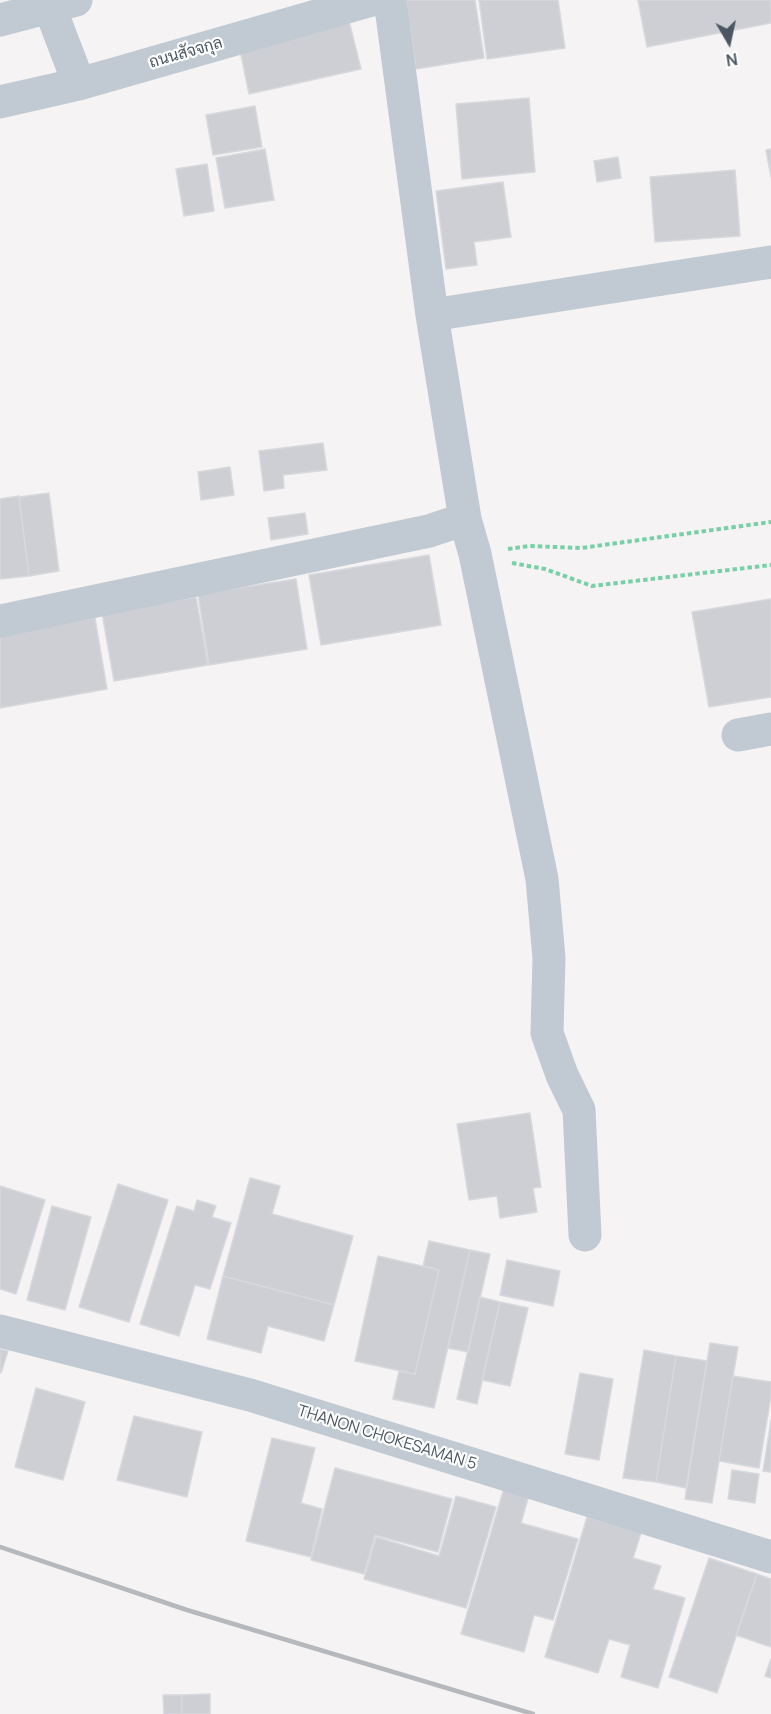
<!DOCTYPE html>
<html>
<head>
<meta charset="utf-8">
<style>
  body { margin:0 }
  #map { position:relative; width:771px; height:1714px; overflow:hidden; background:#f5f3f3; font-family:Manrope,sans-serif }
  canvas { display:block }
  .north { position:absolute; left:699px; top:12px; width:60px; height:60px; -webkit-text-stroke:4px #fff; paint-order:stroke; rotate:171deg; font-size:16px; font-weight:700; line-height:24px; text-align:center; color:#4a5661 }
  .north::after { content:''; display:block; margin:auto; width:21px; height:27px; background:#4a5661; clip-path:polygon(50% 0,100% 100%,50% 72%,0 100%) }
</style>
</head>
<body>
<div id="map">
<canvas width="771" height="1714"></canvas>
<div class="north">N</div>
</div>
<script>
const context = document.querySelector('canvas').getContext('2d');
context.lineJoin = 'round';
function fillPath(path, color) {
  context.fillStyle = color;
  context.fill(path, 'evenodd');
}
function shape(rows) {
  const path = new Path2D();
  for (const r of rows) {
    path.moveTo(r[0], r[1]);
    for (let i = 2; i < r.length; i += 2) path.lineTo(r[i], r[i + 1]);
  }
  return path;
}
function trace(path, color, width, dash) {
  context.strokeStyle = color;
  context.lineWidth = width;
  context.lineCap = dash ? 'butt' : 'round';
  context.setLineDash(dash || []);
  context.stroke(path);
}
function drawText(font, color, halo, rows, align = 'center') {
  context.font = font + ' Manrope,Sarabun,sans-serif';
  context.lineWidth = 4.5;
  context.setLineDash([]);
  context.textBaseline = 'middle';
  context.strokeStyle = halo;
  context.fillStyle = color;
  for (const [text, x, y, turn = 0] of rows) {
    context.save();
    context.translate(x, y);
    context.rotate((+turn || 0) * Math.PI / 180);
    context.textAlign = isNaN(turn) ? turn : align;
    if (halo) context.strokeText(text, 0, 0);
    context.fillText(text, 0, 0);
    context.restore();
  }
}
const building = shape([
  [406,0,475,0,484,58,416,69,406,0],
  [479,0,558,0,565,48,487,59,479,0],
  [638,0,771,0,771,23,647,47,638,0],
  [349,21,361,69,249,94,239,45,349,21],
  [529,98,535,172,462,179,456,104,529,98],
  [255,106,262,147,213,155,206,115,255,106],
  [265,149,274,200,225,208,216,158,265,149],
  [771,149,771,177,766,150,771,149],
  [618,157,621,178,597,182,594,161,618,157],
  [207,164,214,211,184,216,176,169,207,164],
  [735,170,740,236,655,242,650,177,735,170],
  [503,182,511,237,474,242,477,265,446,269,436,191,503,182],
  [323,443,327,470,283,475,284,488,264,491,259,451,323,443],
  [230,467,234,495,201,500,198,472,230,467],
  [49,493,59,571,29,576,19,497,49,493],
  [19,496,29,576,0,579,0,499,19,496],
  [305,513,308,534,271,540,268,518,305,513],
  [429,555,441,625,321,645,309,575,429,555],
  [296,579,307,649,209,665,198,594,296,579],
  [196,597,208,665,114,681,102,613,196,597],
  [771,599,771,697,709,707,692,612,771,599],
  [95,618,107,689,0,708,0,635,95,618],
  [530,1113,541,1187,533,1188,537,1212,500,1218,497,1196,469,1200,457,1124,530,1113],
  [250,1178,280,1186,272,1214,353,1236,334,1305,223,1276,250,1178],
  [118,1184,168,1200,129,1322,79,1307,118,1184],
  [0,1186,45,1200,16,1294,0,1289,0,1186],
  [197,1200,216,1206,212,1217,231,1223,210,1289,195,1285,179,1336,140,1324,177,1206,194,1211,197,1200],
  [52,1206,91,1217,65,1310,27,1300,52,1206],
  [429,1241,470,1250,434,1408,393,1399,399,1371,415,1374,439,1270,423,1266,429,1241],
  [470,1250,490,1254,468,1352,448,1348,470,1250],
  [378,1256,439,1270,415,1374,355,1361,378,1256],
  [507,1260,560,1271,553,1306,500,1295,507,1260],
  [223,1276,334,1305,324,1341,268,1326,261,1353,207,1339,223,1276],
  [480,1297,500,1302,477,1404,457,1399,480,1297],
  [500,1302,528,1308,510,1386,482,1380,500,1302],
  [710,1343,738,1347,712,1503,685,1499,710,1343],
  [0,1349,8,1351,1,1373,0,1372,0,1349],
  [644,1350,676,1356,656,1482,623,1478,644,1350],
  [676,1356,707,1361,686,1488,656,1482,676,1356],
  [580,1373,613,1379,599,1460,565,1454,580,1373],
  [733,1376,771,1382,771,1396,759,1468,719,1461,733,1376],
  [36,1388,85,1402,63,1480,15,1467,36,1388],
  [134,1416,202,1432,187,1497,117,1480,134,1416],
  [771,1420,771,1472,763,1471,771,1420],
  [272,1438,315,1448,301,1503,322,1509,311,1557,246,1541,272,1438],
  [335,1468,452,1499,438,1552,375,1535,364,1574,311,1560,335,1468],
  [732,1470,759,1474,755,1503,728,1499,732,1470],
  [504,1488,529,1495,521,1523,578,1539,553,1620,534,1615,524,1652,461,1634,504,1488],
  [456,1496,496,1507,466,1608,364,1579,376,1537,439,1556,456,1496],
  [587,1517,641,1533,633,1558,661,1566,653,1589,685,1598,658,1688,621,1677,630,1645,609,1639,598,1673,545,1657,587,1517],
  [709,1558,757,1574,717,1693,669,1677,709,1558],
  [757,1574,771,1579,771,1647,736,1635,757,1574],
  [771,1659,771,1678,765,1676,771,1659],
  [210,1694,210,1714,182,1714,182,1695,210,1694],
  [163,1695,182,1695,182,1714,164,1714,163,1695]
]);
fillPath(building, '#cdcfd5');
trace(building, '#d7d9de', 1.5);
trace(shape([
  [508,549,529,546,581,548,771,522],
  [512,563,545,569,592,586,771,565]
]), '#7ad0a6', 4, [4.5, 3]);
trace(shape([
  [50,8,79,84],
  [0,20,76,0],
  [0,102,79,84,372,0],
  [432,315,771,262],
  [465,519,475,554,542,879,549,958,547,1033,562,1075,579,1110,585,1235],
  [0,621,429,531,465,519,432,315,390,0],
  [738,735,771,729],
  [0,1331,250,1395,771,1557]
]), '#c1cad2', 33);
trace(shape([
  [0,1547,187,1610,533,1714]
]), '#b5b8bd', 4.5);
drawText('16px', '#4a5661', '#fff', [
  ["ถนนสัจจกุล",186,53,-16],
  ["THANON CHOKESAMAN 5",387,1438,17]
]);
</script>
</body>
</html>
